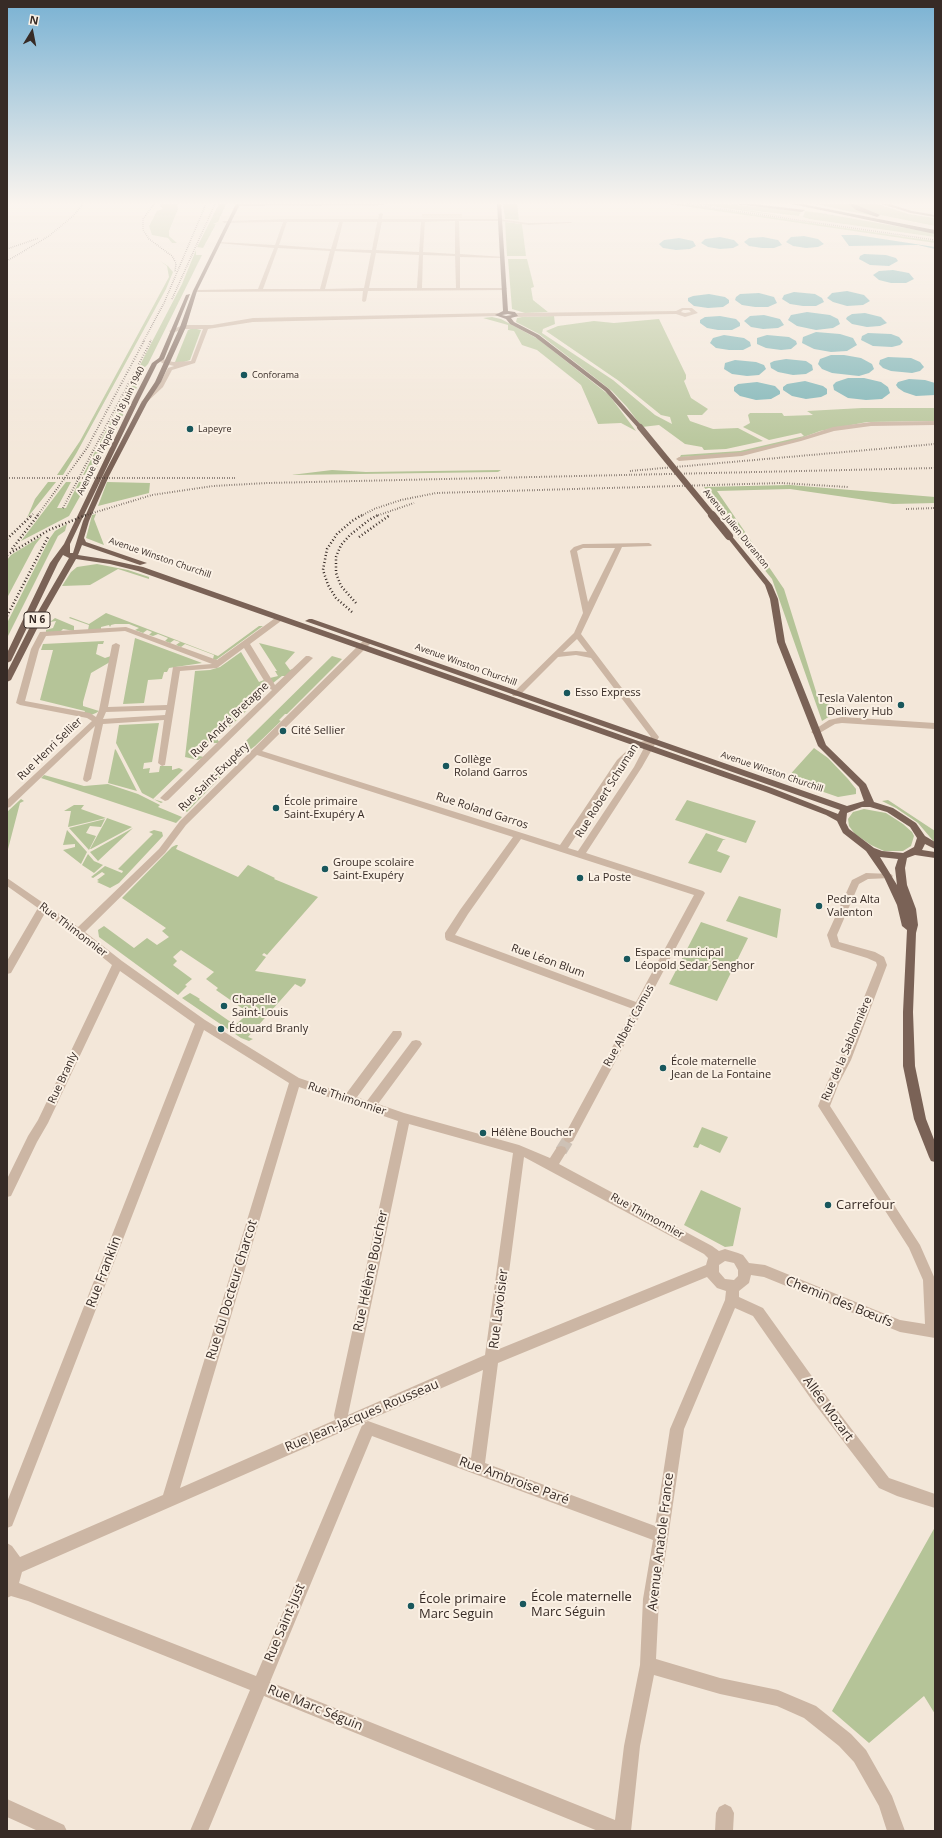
<!DOCTYPE html>
<html>
<head>
<meta charset="utf-8">
<style>
  body { margin:0 }
  #map { position:relative; width:942px; height:1838px; overflow:hidden; background:#f3e7d9; font-family:"Open Sans",sans-serif }
  canvas { display:block }
  .frame { position:absolute; inset:0; border:8px solid #372b26; pointer-events:none }
  .north { position:absolute; left:12px; top:12px; width:40px; height:40px; -webkit-text-stroke:3px #fbf1e5; paint-order:stroke; rotate:10deg; font-size:11px; font-weight:700; line-height:16px; text-align:center; color:#372b26 }
  .north::after { content:''; display:block; margin:auto; width:14px; height:18px; background:#372b26; clip-path:polygon(50% 0,100% 100%,50% 72%,0 100%) }
</style>
</head>
<body>
<div id="map">
<canvas width="942" height="1838"></canvas>
<div class="frame"></div>
<div class="north">N</div>
</div>
<script>
const context = document.querySelector('canvas').getContext('2d');
context.lineJoin = 'round';
function fillPath(path, color) {
  context.fillStyle = color;
  context.fill(path, 'evenodd');
}
function shape(rows) {
  const path = new Path2D();
  for (const r of rows) {
    path.moveTo(r[0], r[1]);
    for (let i = 2; i < r.length; i += 2) path.lineTo(r[i], r[i + 1]);
  }
  return path;
}
function trace(path, color, width, dash) {
  context.strokeStyle = color;
  context.lineWidth = width;
  context.lineCap = dash ? 'butt' : 'round';
  context.setLineDash(dash || []);
  context.stroke(path);
}
function drawText(font, color, halo, rows, align = 'center') {
  context.font = font + ' "Open Sans",sans-serif';
  context.lineWidth = 4;
  context.setLineDash([]);
  context.textBaseline = 'middle';
  context.strokeStyle = halo;
  context.fillStyle = color;
  for (const [text, x, y, turn = 0] of rows) {
    context.save();
    context.translate(x, y);
    context.rotate((+turn || 0) * Math.PI / 180);
    context.textAlign = isNaN(turn) ? turn : align;
    if (halo) context.strokeText(text, 0, 0);
    context.fillText(text, 0, 0);
    context.restore();
  }
}
fillPath(shape([
  [159,204,177,204,178,209,169,231,169,236,177,243,172,243,168,238,152,235,149,226,157,211,163,209],
  [219,204,226,204,218,222,213,224,216,224,203,248,197,247],
  [503,204,517,204,519,220,505,219],
  [670,204,682,204,934,241,935,243],
  [698,204,725,204,801,211,799,216,741,209,793,218],
  [816,204,849,204,881,217,848,211],
  [854,204,877,204,908,214,935,218,935,226,880,215,867,211],
  [805,211,821,213,935,233,935,237,809,219,803,217],
  [505,222,522,224,526,256,507,256],
  [196,250,196,255,202,255,148,364,145,367,138,377,140,381,96,469,88,474,83,475,182,284],
  [508,259,527,259,534,287,531,288,533,300,548,312,525,313,512,309],
  [160,261,168,266,173,272,166,289,76,454,63,475,57,475,80,441,169,277,167,266],
  [554,316,555,324,543,329,542,333,613,380,655,415,672,424,670,417,661,415,619,381,546,331,558,326,594,321,614,323,659,319,686,375,686,379,684,381,691,398,708,409,702,415,687,415,690,421,713,429,738,428,763,441,726,449,704,450,702,447,685,444,659,425,642,427,627,407,612,391,539,334,516,322,517,318,522,317],
  [492,317,501,319,538,339,609,395,636,431,621,423,598,424,581,385,537,350,522,345,514,331,508,330,508,325,483,318],
  [193,328,201,330,190,360,184,362,175,362,188,330],
  [862,408,935,408,935,421,867,422,820,431,796,440,742,454,680,457,681,455,740,451,804,436,801,433,769,440,743,427,750,423,748,415,750,413,782,413,784,416,813,415,807,411],
  [332,470,366,472,501,470,498,472,291,475],
  [48,482,56,482,27,518,35,499],
  [66,482,71,482,57,508,66,508,79,482,88,482,69,516,21,541],
  [107,482,150,483,149,493,98,506],
  [790,485,935,497,935,503,893,504,790,489,717,491,784,589,819,701,837,708,864,709,867,715,835,713,822,721,772,579,719,514,722,512,704,487],
  [96,514,94,519,104,545,86,538,92,515],
  [67,524,65,531,58,536,7,638,7,623,50,538,55,531],
  [42,536,35,545,7,598,7,560,11,555],
  [97,564,128,570,149,577,149,579,118,569,90,585,62,586,71,572,77,567],
  [106,613,218,656,259,626,263,626,216,660,213,659,214,655,185,644,181,647,176,645,180,642,174,640,170,643,165,641,168,638,158,634,153,636,149,635,152,632,147,630,143,633,135,630,139,628,129,624,115,624,111,625,110,627,109,625,101,627,101,630,88,630,89,625,69,618,70,617,89,624],
  [55,618,74,626,74,631,63,629,60,632,46,632,46,630,53,628,56,621,50,622],
  [135,638,202,663,169,668,167,672,164,672,162,679,148,680,144,703,123,704],
  [104,641,103,644,98,644,96,654,105,658,111,656,110,662,91,673,83,702,83,706,99,711,96,713,91,715,84,713,85,711,40,700,53,650,41,650,43,644],
  [259,643,295,652,285,663,290,670,295,668,288,676,282,676,273,683,270,678,278,676,275,671,277,671],
  [241,652,259,682,264,680,266,683,261,685,266,692,219,737,217,739,220,743,211,743,199,756,204,757,198,760,185,757,195,671,210,670,220,667],
  [332,656,342,659,287,714,285,714,279,720,281,721,255,746,237,760,187,812,178,808],
  [159,723,152,762,144,763,143,769,150,768,149,773,159,772,160,766,172,766,172,770,179,768,183,770,153,799,163,802,161,803,142,793,116,743,119,725],
  [814,748,828,758,848,779,856,789,856,794,838,797,786,779],
  [115,749,116,750,137,791,108,783],
  [44,775,84,786,108,784,138,794,160,805,158,807,182,817,176,823,41,778],
  [21,799,24,801,20,803,7,853,7,812],
  [687,800,756,821,746,843,675,820],
  [888,800,935,831,935,843,918,823,896,808,882,801],
  [74,805,84,805,81,809,106,818,68,827,71,811,64,811],
  [864,809,886,813,903,824,912,832,914,836,911,846,903,851,884,851,871,845,855,834,849,826,848,819,853,812],
  [107,818,132,827,91,849,90,849],
  [105,819,101,827,90,826,86,833,96,836,89,850,69,828],
  [133,828,98,861,90,852,92,851],
  [67,830,87,852,81,864,63,850,75,847,75,844,63,845],
  [154,830,162,832,163,836,119,883,110,888,97,882,99,881,97,880,105,874,102,872,93,878,91,877,105,866,122,873,123,871,118,869,153,834,149,832],
  [706,833,726,840,723,840,717,851,730,856,721,873,688,863],
  [176,845,178,845,176,849,238,877,248,865,275,878,274,879,318,897,267,955,264,953,262,955,266,957,255,971,306,979,305,983,301,987,295,984,248,1037,253,1039,249,1041,241,1038,182,998,190,993,197,997,200,999,199,1000,235,1025,249,1013,216,990,218,988,206,979,214,972,181,950,173,957,177,961,173,965,192,979,185,985,187,986,178,995,99,937,98,930,104,926,134,948,147,938,157,945,169,937,162,931,166,928,122,898,172,847],
  [88,854,94,861,103,865,94,873,82,865],
  [739,896,781,909,777,938,726,921],
  [701,922,748,938,717,1001,669,984],
  [702,1127,728,1137,720,1153,700,1144,698,1148,693,1147],
  [701,1190,741,1208,733,1246,725,1247,684,1225],
  [935,1527,935,1714,924,1696,869,1743,832,1711]
]), '#b5c498');
fillPath(shape([
  [422,214,462,214,462,218,422,218]
]), '#edd8be');
fillPath(shape([
  [841,235,857,235,935,247,935,249,918,245,849,246],
  [804,236,818,239,824,244,818,247,806,248,793,246,786,242,791,237],
  [720,237,734,240,739,245,733,248,720,249,708,247,701,243,705,239],
  [763,237,778,240,782,245,774,248,762,248,749,246,744,242,749,238],
  [679,238,693,241,696,246,690,249,676,250,663,248,659,244,664,240],
  [864,254,886,255,896,258,898,261,889,266,870,265,859,259,860,256],
  [893,270,909,273,914,279,906,283,891,283,879,280,873,275,879,271],
  [847,291,864,295,870,301,863,305,847,306,833,302,827,298,832,293],
  [794,292,815,294,822,298,824,302,816,306,803,306,790,304,782,299,784,295],
  [759,293,774,297,777,303,768,307,755,307,742,305,735,300,736,297,740,294],
  [709,294,725,297,729,300,729,303,723,307,708,308,694,306,688,301,688,298,693,296],
  [807,312,830,315,838,319,840,324,833,328,816,330,797,326,788,320,791,315],
  [865,313,881,317,887,323,880,326,867,327,852,324,846,319,847,317,852,314],
  [764,315,780,319,784,325,778,328,763,329,751,327,744,321,750,316],
  [720,316,736,319,740,323,740,326,732,330,718,330,707,328,700,323,700,320,705,317],
  [816,332,840,334,853,338,857,345,847,351,831,352,814,349,802,343,803,337],
  [868,333,891,334,899,337,903,342,900,345,892,347,873,346,861,340,862,336],
  [724,335,744,338,750,342,751,346,743,350,729,350,716,348,710,343,713,338],
  [767,335,789,337,796,341,797,344,791,349,781,350,766,348,757,344,757,338],
  [831,355,844,355,861,358,872,364,874,369,869,373,859,376,832,373,822,369,818,364,820,359],
  [888,357,911,358,920,362,924,367,920,371,912,373,891,371,883,368,879,364,880,360],
  [786,359,806,361,812,365,813,370,806,374,793,375,778,372,771,368,770,363,774,361],
  [735,360,756,362,764,365,766,369,759,375,747,376,732,374,724,369,725,363],
  [848,378,864,378,881,382,888,387,890,393,882,399,866,400,848,398,834,390,833,385,836,382],
  [909,379,925,380,935,383,935,395,916,396,904,392,898,388,896,385,898,382],
  [805,381,823,386,827,389,827,394,821,397,806,399,792,396,783,390,783,387,787,384],
  [757,382,775,386,780,391,780,394,771,399,756,400,740,396,734,391,734,387,738,384]
]), '#75b0b3');
trace(shape([
  [561,1151,569,1138]
]), '#cdc1b5', 12, [12, 6]);
fillPath(shape([
  [236,204,384,204,385,205,237,206,235,205,236,204],
  [381,213,383,214,382,219,500,219,528,223,571,222,573,223,528,225,500,221,459,221,460,254,505,257,503,258,460,257,460,288,507,288,505,290,368,291,366,301,364,302,362,301,363,291,195,292,193,291,195,290,258,289,274,248,217,243,219,242,275,245,283,222,224,223,222,221,286,219,378,219,379,214,381,213],
  [455,221,455,254,423,252,425,222,455,221],
  [287,222,339,222,331,249,279,245,287,222],
  [343,222,377,222,372,250,336,249,343,222],
  [382,222,421,222,419,252,376,250,382,222],
  [278,248,330,251,320,289,263,289,278,248],
  [335,251,371,253,364,288,325,289,335,251],
  [376,253,419,255,417,288,369,288,376,253],
  [423,255,455,256,456,288,422,288,423,255],
  [682,308,692,308,698,313,685,317,676,314,515,317,512,315,515,313,676,311,682,308],
  [683,310,689,310,691,312,685,313,681,312,683,310],
  [498,313,500,316,253,322,208,329,195,363,172,370,163,387,146,403,141,402,159,385,168,368,174,366,162,363,158,359,159,358,173,362,191,361,203,329,184,329,172,333,169,331,183,325,212,325,253,318,498,313],
  [935,421,935,425,871,426,834,431,801,441,742,456,679,461,676,459,679,457,742,452,797,439,833,427,871,422,935,421],
  [649,543,652,545,651,546,622,547,581,634,659,737,642,767,586,853,703,891,705,893,573,1141,569,1143,565,1141,563,1138,633,1009,446,940,445,937,445,933,460,910,513,837,257,755,186,825,165,853,85,932,122,961,205,1020,299,1078,346,1094,393,1031,401,1031,402,1034,401,1037,357,1097,367,1101,412,1041,416,1040,420,1041,422,1044,420,1047,378,1104,404,1113,519,1145,550,1158,557,1147,561,1146,565,1147,567,1151,559,1164,712,1246,719,1251,725,1249,738,1253,743,1255,749,1263,765,1265,900,1320,925,1324,923,1280,909,1248,818,1106,827,1083,839,1060,877,965,876,962,867,958,831,947,827,935,852,880,866,873,891,874,893,876,891,878,868,879,859,884,837,935,839,942,875,952,884,957,887,965,851,1060,839,1083,830,1106,920,1245,935,1279,935,1338,900,1332,764,1277,751,1275,749,1283,739,1291,739,1297,763,1308,821,1389,889,1478,935,1494,935,1508,897,1496,879,1488,811,1399,753,1316,735,1308,684,1429,659,1599,656,1659,720,1678,778,1690,816,1706,851,1734,866,1750,892,1796,905,1831,887,1831,879,1806,854,1762,839,1746,804,1718,777,1706,720,1694,654,1675,640,1746,631,1831,598,1831,264,1696,208,1831,190,1831,250,1690,28,1601,11,1596,7,1598,7,1543,12,1546,20,1557,163,1495,289,1083,204,1030,14,1521,12,1526,7,1528,7,1502,195,1024,120,971,48,1123,37,1142,11,1196,7,1197,7,1179,28,1136,38,1120,112,965,75,935,45,913,11,973,7,974,7,961,38,908,7,886,7,878,78,927,159,849,180,821,365,639,368,639,372,641,371,643,262,751,560,845,617,760,635,743,649,740,651,737,591,658,576,655,558,657,519,696,513,696,512,694,574,633,583,613,570,551,574,547,583,544,649,543],
  [583,548,615,548,588,602,577,551,583,548],
  [577,639,587,652,576,651,563,652,577,639],
  [645,746,634,767,578,851,568,848,623,764,641,747,645,746],
  [521,839,694,895,636,1002,455,935,468,914,521,839],
  [299,1087,398,1121,334,1415,335,1420,180,1488,299,1087],
  [409,1124,513,1153,485,1355,348,1415,409,1124],
  [524,1157,704,1254,708,1258,706,1265,499,1349,524,1157],
  [725,1261,734,1263,738,1270,738,1276,734,1280,725,1279,719,1272,719,1265,725,1261],
  [707,1277,717,1288,726,1291,725,1300,670,1429,655,1526,485,1463,498,1363,707,1277],
  [483,1370,471,1458,368,1421,363,1423,256,1676,19,1583,22,1572,483,1370],
  [372,1436,653,1540,643,1599,640,1665,624,1746,615,1820,270,1682,372,1436],
  [278,616,281,616,285,618,250,644,275,685,306,656,309,656,313,658,168,800,165,801,160,798,272,690,268,687,244,648,217,668,180,671,165,765,162,766,158,763,164,720,103,724,91,779,87,782,84,781,83,779,95,726,10,807,7,808,7,800,92,721,87,718,20,705,16,703,31,649,40,632,126,627,217,660,278,616],
  [125,631,212,664,173,667,167,705,108,707,120,645,116,643,112,645,99,710,96,717,90,713,25,701,39,649,46,636,125,631],
  [166,710,165,715,103,719,106,712,166,710],
  [842,717,935,723,935,729,842,723,835,724,818,734,815,735,811,732,829,720,842,717],
  [7,1799,64,1825,67,1831,38,1831,7,1817,7,1799],
  [725,1804,731,1807,734,1813,733,1831,715,1831,716,1813,719,1807,725,1804]
]), '#ccb6a4');
fillPath(shape([
  [236,204,240,204,197,291,186,327,161,382,147,403,109,476,89,521,84,538,86,542,147,563,140,565,82,545,78,555,110,560,143,567,772,788,838,814,840,810,305,621,309,619,312,619,847,806,864,801,859,787,818,746,777,642,770,599,765,585,726,536,731,535,772,585,778,599,785,642,826,745,866,784,874,802,893,808,916,823,925,836,935,842,935,849,925,844,922,850,935,852,935,858,915,855,907,858,905,868,907,885,916,909,918,925,916,933,913,1012,915,1066,926,1119,935,1142,935,1162,931,1161,929,1157,914,1119,903,1066,903,1012,907,930,902,926,897,905,884,877,866,851,843,833,837,821,826,815,766,792,138,571,110,564,76,559,44,615,11,680,7,682,7,672,36,615,69,558,63,555,58,563,11,661,7,663,7,653,50,563,64,544,133,400,152,363,159,358,186,295,190,294,164,359,157,364,139,400,70,544,70,553,73,553,83,521,103,476,141,403,155,382,180,327,193,291,236,204],
  [862,807,870,807,887,812,910,827,917,838,914,847,903,853,882,851,874,848,849,829,846,823,847,813,862,807],
  [880,857,898,859,895,868,897,885,880,857],
  [497,204,501,204,508,311,515,312,518,316,511,318,514,322,539,335,609,389,642,426,642,428,638,428,605,391,535,337,510,324,506,319,495,315,503,311,497,204],
  [508,314,512,315,506,316,502,315,508,314],
  [729,204,751,204,749,205,729,204],
  [882,204,889,204,912,211,935,215,935,217,911,213,882,204]
]), '#7a6256');
fillPath(shape([
  [735,204,753,204,805,210,802,212,735,204],
  [792,204,802,204,935,230,935,234,792,204],
  [849,204,854,204,880,215,877,217,856,210,849,204]
]), '#59453c');
trace(shape([
  [154,204,143,219,143,230,149,239,172,256,176,263,175,272],
  [687,204,935,240],
  [7,249,39,238],
  [7,261,49,236,73,216,83,204],
  [172,299,215,204],
  [143,342,164,303,206,204],
  [150,342,151,340]
]), '#372b26', 1.5, [0.5, 1.5]);
trace(shape([
  [630,471,935,444],
  [7,478,236,478],
  [63,508,151,341],
  [906,509,935,508],
  [31,516,33,514],
  [37,516,87,448,144,341],
  [83,516,152,495,213,486,267,483,935,468],
  [361,516,374,509,401,500,436,493,781,483,848,487],
  [376,516,414,503],
  [388,516,390,515]
]), '#372b26', 2, [0.5, 2]);
trace(shape([
  [359,537,390,515],
  [7,539,32,515],
  [12,549,38,515],
  [7,555,49,530,86,515],
  [356,603,341,586,336,573,336,557,341,545,350,535,369,520,378,515],
  [352,612,336,598,328,585,323,570,327,549,337,534,352,521,362,515],
  [7,616,48,537]
]), '#372b26', 2.5, [1, 2.5]);
trace(shape([
  [640,427,713,516]
]), '#7a6256', 6);
trace(shape([
  [712,515,729,536]
]), '#7a6256', 8);
const sky = context.createLinearGradient(0, 0, 0, 461);
sky.addColorStop(0, '#7ab2d3');
sky.addColorStop(0.44, '#faf4ee');
sky.addColorStop(1, '#faf4ee00');
context.fillStyle = sky;
context.fillRect(0, 0, 942, 461);
for (const [x, y, r, color] of [
  [244,375,4,"#18575c"],
  [190,429,4,"#18575c"],
  [567,693,4,"#18575c"],
  [901,705,4,"#18575c"],
  [283,731,4,"#18575c"],
  [446,766,4,"#18575c"],
  [276,808,4,"#18575c"],
  [325,869,4,"#18575c"],
  [580,878,4,"#18575c"],
  [819,906,4,"#18575c"],
  [627,959,4,"#18575c"],
  [224,1006,4,"#18575c"],
  [221,1029,4,"#18575c"],
  [663,1068,4,"#18575c"],
  [483,1133,4,"#18575c"],
  [828,1205,4,"#18575c"],
  [523,1604,4,"#18575c"],
  [411,1606,4,"#18575c"]
]) {
  const dot = new Path2D();
  dot.arc(x, y, r, 0, 2 * Math.PI);
  context.fillStyle = color;
  context.fill(dot);
  trace(dot, '#fbf1e5', 1.5);
}
drawText('9px', '#372b26', '#fbf1e5', [
  ["Conforama",252,375],
  ["Lapeyre",198,429]
], 'left');
drawText('9px', '#372b26', '#fbf1e5', [
  ["Avenue de l'Appel du 18 Juin 1940",111,431,-64],
  ["Avenue Julien Duranton",736,529,51],
  ["Avenue Winston Churchill",160,558,19],
  ["Avenue Winston Churchill",466,665,20],
  ["Avenue Winston Churchill",772,772,19]
]);
for (const [x, y, w] of [
  [37,620,26]
]) {
  const box = new Path2D();
  box.roundRect(x - w / 2, y - 8, w, 16, 3);
  context.fillStyle = '#fbf1e5';
  context.fill(box);
  trace(box, '#372b26', 1);
}
drawText('bold 10px', '#372b26', null, [
  ["N 6",37,620]
]);
drawText('11px', '#372b26', '#fbf1e5', [
  ["Esso Express",575,693],
  ["Tesla Valenton",893,699,"right"],
  ["Delivery Hub",893,712,"right"],
  ["Cité Sellier",291,731],
  ["Collège",454,760],
  ["Roland Garros",454,773],
  ["École primaire",284,802],
  ["Saint-Exupéry A",284,815],
  ["Groupe scolaire",333,863],
  ["Saint-Exupéry",333,876],
  ["La Poste",588,878],
  ["Pedra Alta",827,900],
  ["Valenton",827,913],
  ["Espace municipal",635,953],
  ["Léopold Sedar Senghor",635,966],
  ["Chapelle",232,1000],
  ["Saint-Louis",232,1013],
  ["Édouard Branly",229,1029],
  ["École maternelle",671,1062],
  ["Jean de La Fontaine",671,1075],
  ["Hélène Boucher",491,1133]
], 'left');
drawText('11px', '#372b26', '#fbf1e5', [
  ["Rue André Bretagne",230,720,-44],
  ["Rue Henri Sellier",50,749,-44],
  ["Rue Saint-Exupéry",214,777,-44],
  ["Rue Robert Schuman",607,791,-58],
  ["Rue Roland Garros",482,811,18],
  ["Rue Thimonnier",73,930,37],
  ["Rue Léon Blum",548,961,20],
  ["Rue Albert Camus",629,1026,-61],
  ["Rue de la Sablonnière",847,1049,-67],
  ["Rue Branly",63,1078,-65],
  ["Rue Thimonnier",347,1099,19],
  ["Rue Thimonnier",647,1216,29]
]);
drawText('13px', '#372b26', '#fbf1e5', [
  ["Carrefour",836,1205],
  ["École maternelle",531,1597],
  ["Marc Séguin",531,1612],
  ["École primaire",419,1599],
  ["Marc Seguin",419,1614]
], 'left');
drawText('13px', '#372b26', '#fbf1e5', [
  ["Rue Hélène Boucher",371,1271,-78],
  ["Rue Franklin",104,1272,-69],
  ["Rue du Docteur Charcot",232,1290,-73],
  ["Chemin des Bœufs",839,1302,22],
  ["Rue Lavoisier",499,1309,-83],
  ["Allée Mozart",828,1409,54],
  ["Rue Jean-Jacques Rousseau",362,1416,-23],
  ["Rue Ambroise Paré",514,1481,20],
  ["Avenue Anatole France",661,1542,-83],
  ["Rue Saint-Just",285,1623,-67],
  ["Rue Marc Séguin",315,1708,22]
]);
</script>
</body>
</html>
